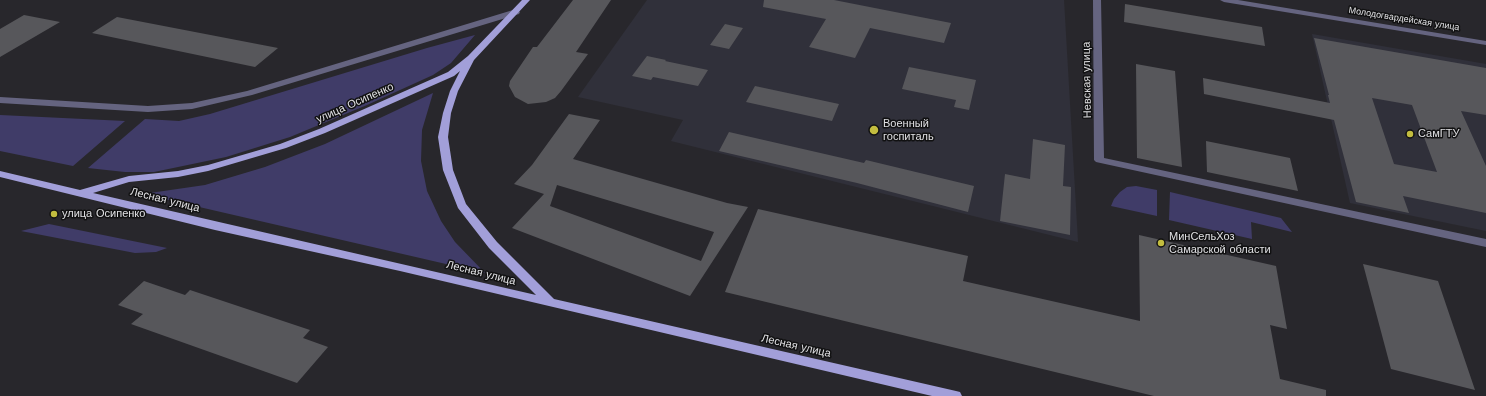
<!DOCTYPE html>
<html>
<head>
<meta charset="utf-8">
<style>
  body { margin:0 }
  canvas { display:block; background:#28272c }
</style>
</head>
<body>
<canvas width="1486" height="396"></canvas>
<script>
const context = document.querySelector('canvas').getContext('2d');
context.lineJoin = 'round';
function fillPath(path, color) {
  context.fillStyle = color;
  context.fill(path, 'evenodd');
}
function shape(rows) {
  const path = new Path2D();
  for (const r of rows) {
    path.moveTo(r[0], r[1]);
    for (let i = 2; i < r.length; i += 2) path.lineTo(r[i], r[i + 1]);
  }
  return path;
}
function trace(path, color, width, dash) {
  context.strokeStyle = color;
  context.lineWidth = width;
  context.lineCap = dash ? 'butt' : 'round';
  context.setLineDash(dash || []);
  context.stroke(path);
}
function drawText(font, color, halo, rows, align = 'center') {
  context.font = font + ' "Work Sans",sans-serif';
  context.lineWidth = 3;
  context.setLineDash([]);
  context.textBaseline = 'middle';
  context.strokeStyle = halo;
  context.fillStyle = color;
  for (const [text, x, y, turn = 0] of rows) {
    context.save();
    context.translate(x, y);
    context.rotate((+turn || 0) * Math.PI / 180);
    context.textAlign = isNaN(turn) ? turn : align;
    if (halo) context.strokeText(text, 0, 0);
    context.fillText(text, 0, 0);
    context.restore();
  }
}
fillPath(shape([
  [647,0,1064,0,1078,242,671,141,683,120,578,97],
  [1312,34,1486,64,1486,231,1350,203]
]), '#30303a');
fillPath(shape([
  [475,35,451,63,433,75,367,105,290,137,226,157,154,172,125,172,88,168,145,119,179,121,210,114,427,48],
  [433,93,422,130,421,161,427,191,441,221,455,242,485,273,143,194,205,185,265,167,325,144],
  [0,115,125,121,73,166,0,151],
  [1136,186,1157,190,1157,216,1111,206,1114,199,1120,192,1127,187],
  [1170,192,1281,218,1292,232,1251,222,1252,239,1169,220],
  [49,224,167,248,156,252,135,253,21,231]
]), '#403c68');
fillPath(shape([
  [573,0,611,0,576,52,588,54,561,91,555,98,546,102,528,104,515,97,509,86,510,81,533,47,537,47],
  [764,0,834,0,951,23,944,43,870,28,855,58,809,47,826,19,763,7],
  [1125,4,1262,27,1265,46,1124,22],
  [24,15,60,22,0,57,0,29],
  [117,17,278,48,255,67,92,33],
  [725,24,743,28,729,49,710,45],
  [1314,38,1486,68,1486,115,1461,111,1486,166,1486,213,1403,196,1409,213,1356,202,1334,120,1204,94,1203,78,1330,103,1328,95,1329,95],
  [1372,98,1412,105,1437,172,1394,164],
  [647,56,666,60,665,61,708,70,698,86,653,77,651,80,632,76],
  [1136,64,1175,71,1182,167,1137,158],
  [909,67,976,80,969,110,954,107,956,100,902,89],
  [755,86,839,104,832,121,746,102],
  [569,114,600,120,573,159,727,203,748,207,690,296,512,228,544,194,514,184,532,165],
  [557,185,714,232,701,261,550,206],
  [729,132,864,163,866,160,974,186,968,212,857,183,719,151],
  [1033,139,1065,145,1063,186,1071,187,1070,235,1000,221,1005,174,1030,179],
  [1206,141,1290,158,1298,191,1207,172],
  [758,209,968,256,963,281,1140,321,1139,235,1276,266,1287,329,1270,325,1280,379,1326,390,1326,396,1154,396,725,292],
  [1363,264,1438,281,1475,390,1391,369],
  [144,281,185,295,190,290,310,330,303,338,328,347,297,383,131,324,143,314,118,305]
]), '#57575b');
fillPath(shape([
  [1093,0,1101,0,1104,158,1486,239,1486,247,1096,162,1094,160,1093,0],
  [1220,0,1238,0,1486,41,1486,45,1224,2,1220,0],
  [513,10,516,10,520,12,519,14,252,95,192,109,148,112,0,103,0,97,148,106,192,103,247,91,513,10]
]), '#656480');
fillPath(shape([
  [522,0,530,0,474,60,458,91,451,113,448,137,453,170,466,204,497,242,554,299,956,391,960,392,962,396,932,396,400,271,215,230,0,177,0,171,80,190,129,176,178,171,208,165,280,144,319,129,448,72,468,56,522,0],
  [460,71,450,91,443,113,438,137,443,170,458,208,489,248,536,295,93,193,129,182,178,177,208,171,286,148,325,133,454,76,460,71]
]), '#a29fd9');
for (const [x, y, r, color] of [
  [874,130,5,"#c3bd3f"],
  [1410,134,4,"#c3bd3f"],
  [54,214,4,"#c3bd3f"],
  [1161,243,4,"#c3bd3f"]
]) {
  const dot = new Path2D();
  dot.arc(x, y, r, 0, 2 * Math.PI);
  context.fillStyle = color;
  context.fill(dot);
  trace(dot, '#111112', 1.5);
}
drawText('9px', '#e0e0e3', '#111112', [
  ["Молодогвардейская улица",1404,19,9]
]);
drawText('11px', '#e0e0e3', '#111112', [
  ["Невская улица",1087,80,-91],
  ["улица Осипенко",355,103,-24],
  ["Лесная улица",165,200,14],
  ["Лесная улица",481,273,14],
  ["Лесная улица",796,346,13]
]);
drawText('11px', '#e0e0e3', '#111112', [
  ["Военный",883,124],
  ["госпиталь",883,137],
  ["СамГТУ",1418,134],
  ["улица Осипенко",62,214],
  ["МинСельХоз",1169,237],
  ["Самарской области",1169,250]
], 'left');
</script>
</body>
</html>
